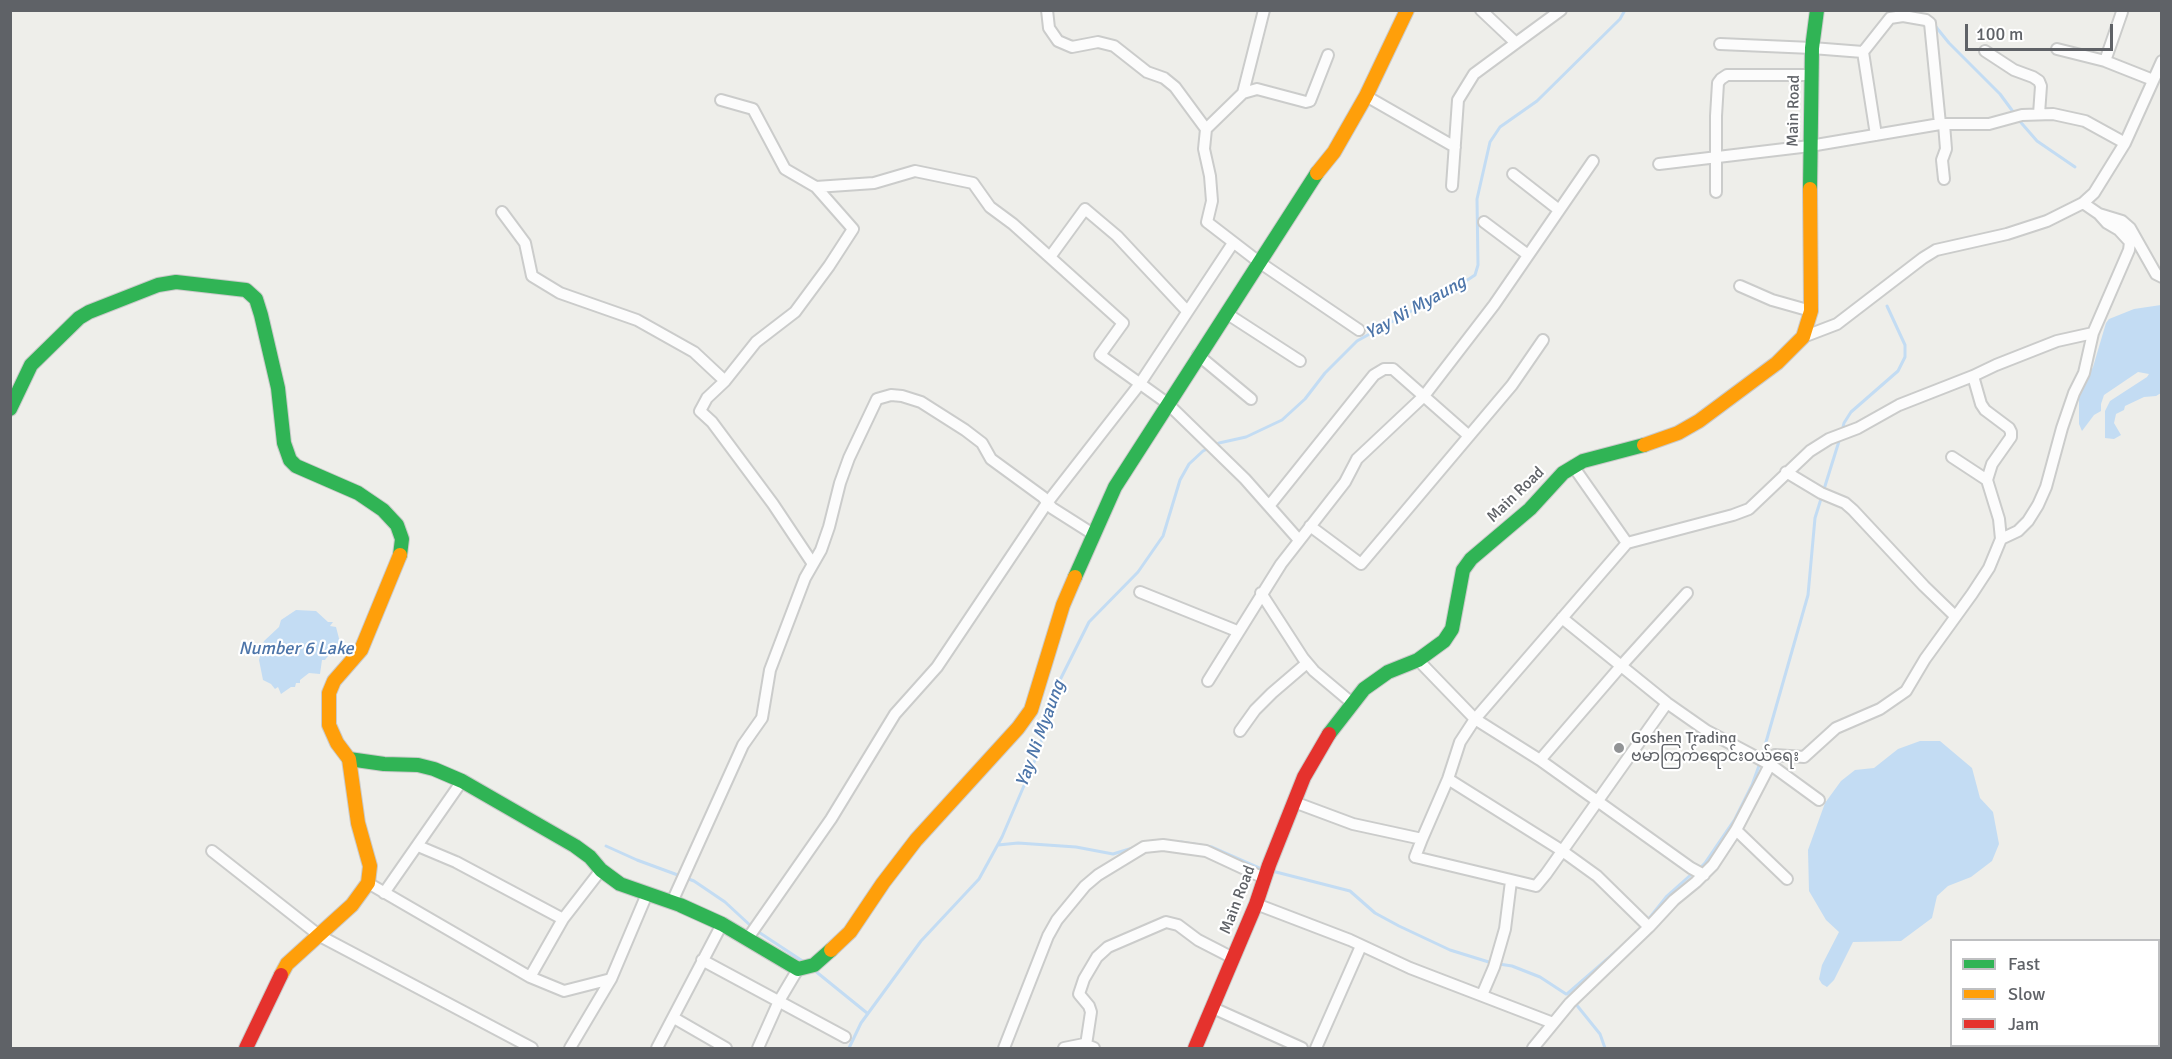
<!DOCTYPE html>
<html>
<head>
<meta charset="utf-8">
<style>
  body { margin:0 }
  #map { position:relative; width:2172px; height:1059px; overflow:hidden; background:#eeeeea; font-family:Signika,sans-serif }
  canvas { display:block }
  .frame { position:absolute; inset:0; border:12px solid #5f6267; pointer-events:none }
  .legend { position:absolute; left:1950px; top:939px; width:210px; height:108px; box-sizing:border-box; background:#fff; border:2px solid #bfc0c2; margin:0; padding:8px 10px; list-style:none; font-size:18px; color:#5f6267 }
  .legend li { display:flex; align-items:center; gap:12px; height:30px }
  .legend b { width:30px; border:2px solid #bfc0c2 }
  .scale { position:absolute; left:1965px; top:24px; width:148px; height:27px; box-sizing:border-box; border:3px solid #5f6267; border-top:0; padding-left:8px; font-size:18px; line-height:21px; white-space:nowrap; color:#5f6267; -webkit-text-stroke:4px #fff; paint-order:stroke }
</style>
</head>
<body>
<div id="map">
<canvas width="2172" height="1059"></canvas>
<div class="frame"></div>
<ul class="legend">
<li><b style="height:8px;background:#30b455"></b>Fast</li>
<li><b style="height:8px;background:#ff9f0a"></b>Slow</li>
<li><b style="height:8px;background:#e5322d"></b>Jam</li>
</ul>
<div class="scale">100 m</div>
</div>
<script>
const context = document.querySelector('canvas').getContext('2d');
context.lineJoin = 'round';
function fillPath(path, color) {
  context.fillStyle = color;
  context.fill(path, 'evenodd');
}
function shape(rows) {
  const path = new Path2D();
  for (const r of rows) {
    path.moveTo(r[0], r[1]);
    for (let i = 2; i < r.length; i += 2) path.lineTo(r[i], r[i + 1]);
  }
  return path;
}
function trace(path, color, width, dash) {
  context.strokeStyle = color;
  context.lineWidth = width;
  context.lineCap = dash ? 'butt' : 'round';
  context.setLineDash(dash || []);
  context.stroke(path);
}
function drawText(font, color, halo, rows, align = 'center') {
  context.font = font + ' Signika,"Noto Sans Myanmar",sans-serif';
  context.lineWidth = 4.5;
  context.setLineDash([]);
  context.textBaseline = 'middle';
  context.strokeStyle = halo;
  context.fillStyle = color;
  for (const [text, x, y, turn = 0] of rows) {
    context.save();
    context.translate(x, y);
    context.rotate((+turn || 0) * Math.PI / 180);
    context.textAlign = isNaN(turn) ? turn : align;
    if (halo) context.strokeText(text, 0, 0);
    context.fillText(text, 0, 0);
    context.restore();
  }
}
fillPath(shape([
  [2161,305,2161,393,2156,396,2144,397,2125,406,2124,410,2116,414,2114,423,2121,435,2114,439,2105,438,2105,411,2110,401,2147,377,2149,374,2138,372,2104,395,2101,404,2101,411,2094,415,2082,431,2079,424,2079,392,2093,367,2106,323,2109,319,2134,309],
  [296,610,316,611,328,622,333,622,330,626,336,627,342,650,337,654,331,652,325,660,322,660,320,674,309,673,300,680,300,683,296,683,295,687,291,687,281,694,278,687,275,689,271,684,263,680,259,660,264,641,279,627,281,620],
  [1920,741,1940,741,1972,768,1980,798,1993,812,1999,844,1992,861,1971,877,1948,886,1937,896,1932,918,1901,941,1853,942,1834,980,1827,987,1822,984,1819,979,1822,965,1839,932,1826,920,1809,891,1808,850,1825,803,1841,781,1855,770,1874,768,1898,749]
]), '#c3dcf3');
trace(shape([
  [1932,22,1949,43,2000,94,2014,113],
  [2017,118,2037,141,2075,167],
  [1842,431,1844,423,1851,412,1898,371,1905,357,1905,345,1887,306],
  [1762,756,1808,595,1815,518,1840,438],
  [1181,842,1212,847,1262,869],
  [998,845,1018,843,1076,847,1113,854,1136,847],
  [606,846,637,860,694,881,725,902,752,927],
  [1700,868,1705,863,1735,819,1752,785,1760,763],
  [1272,871,1350,891,1375,913,1399,926,1450,950,1492,963],
  [1647,921,1667,896,1694,872],
  [757,931,804,962],
  [1499,964,1512,966,1540,977,1566,994],
  [814,970,867,1013],
  [1567,994,1628,941],
  [1575,1003,1600,1034,1605,1048],
  [849,1048,861,1023,921,941,979,879,1002,837,1038,753,1054,692,1089,622,1138,572,1163,536,1180,480,1189,464,1203,451,1219,443,1246,437,1282,420,1305,399,1325,373,1357,341,1469,279,1475,275,1478,265,1477,199,1490,142,1500,127,1537,101,1620,19,1625,10]
]), '#c3dcf3', 3);
const street = shape([
  [1047,10,1049,28,1058,41,1072,47,1098,42,1114,46,1147,72,1164,78,1175,87,1206,129],
  [2122,12,2105,61,2153,80],
  [1516,43,1561,10],
  [1720,44,1812,48,1863,52],
  [2057,49,2105,61],
  [1985,51,2014,70,2033,77,2039,81,2041,86,2039,114],
  [1863,52,1890,18,1903,16,1926,20,1930,23,1940,124],
  [1863,52,1876,135],
  [1328,55,1310,101,1306,102,1257,89,1243,93,1206,129,1204,149,1210,176,1212,201,1207,222,1259,262,1359,330],
  [1243,93,1264,10],
  [1366,96,1455,147],
  [721,100,753,109,785,169,816,187,853,229,829,266,795,312,756,342,725,381],
  [1659,164,1810,146,1940,124,1989,124,2022,115,2053,114,2085,121,2125,143],
  [1513,174,1559,210],
  [1944,179,1942,160,1946,149,1944,124],
  [1452,186,1458,100,1474,74,1516,43,1481,10],
  [816,187,874,183,915,171,973,183,990,207,1013,224,1123,323,1100,355,1167,403,1245,479,1299,540],
  [1716,192,1716,116,1718,83,1721,79,1727,75,1811,75],
  [502,212,525,243,532,276,560,293,637,320,694,352,725,381,707,398,700,411,712,422,773,504,813,564],
  [2099,214,2122,221,2130,228,2156,274,2162,277],
  [1484,222,1528,255],
  [1050,257,1085,209,1117,236,1187,311],
  [1740,286,1772,300,1811,311],
  [1226,313,1300,361],
  [1803,337,1837,324,1923,258,1936,250,2007,234,2047,221,2083,203,2094,193,2125,143,2162,61],
  [1198,355,1251,399],
  [1952,457,1987,480],
  [1573,466,1627,543],
  [1786,472,1821,493,1845,503,1853,510,1924,586,1955,616],
  [1269,506,1374,375,1384,369,1393,369,1469,436],
  [1310,526,1361,564,1512,385,1543,340],
  [2001,539,2018,531,2028,521,2038,505,2046,487,2062,428,2074,393,2084,373,2093,333],
  [1140,592,1237,631],
  [1261,593,1303,658,1314,671,1352,703],
  [1562,618,1667,703,1707,731,1771,765,1819,800],
  [1418,660,1475,719,1540,760,1691,868,1704,875],
  [1208,681,1281,564,1345,482,1357,459,1424,396,1494,305,1593,161],
  [1240,731,1255,710,1272,693,1307,663],
  [1540,760,1621,666,1687,593],
  [1448,779,1561,850,1597,876,1649,927],
  [1294,802,1353,824,1422,839,1415,857,1536,886,1546,874,1667,703],
  [1736,830,1787,879],
  [1422,839,1448,779,1460,742,1475,719,1627,543,1733,515,1749,509,1810,451,1829,439,1858,428,1899,405,1973,376,1996,365,2057,341,2093,333,2129,250,2130,242,2119,230,2107,223,2099,214,2083,203],
  [418,846,456,862,563,919,601,870],
  [212,851,320,936,532,1048],
  [368,883,530,977,564,991,611,979],
  [384,893,462,781],
  [672,902,743,745,762,718,770,670,805,578,821,550,829,527,840,483,849,458,877,399,891,395,902,396,921,402,965,430,982,443,991,459,1043,497,1052,508,1093,534],
  [1256,904,1350,940,1410,968,1553,1023],
  [748,938,831,819,895,714,937,667,1047,503,1139,385,1233,243],
  [702,960,845,1037],
  [530,977,563,919],
  [1482,995,1494,967,1505,929,1511,881],
  [1213,1008,1302,1048],
  [674,1018,726,1048],
  [1086,1045,1091,1012,1089,1006,1079,994,1084,979,1097,957,1108,947,1166,922,1178,925,1198,940,1233,958],
  [570,1048,611,979,647,894],
  [657,1048,722,924],
  [758,1048,779,1001,798,969],
  [1004,1048,1048,936,1057,920,1085,886,1098,875,1144,847,1163,845,1206,851,1264,878],
  [1064,1048,1084,1044,1094,1048],
  [1316,1048,1361,946],
  [1533,1048,1570,1003,1649,927,1674,900,1696,882,1713,865,1736,830,1775,755,1804,757,1836,728,1880,709,1906,691,1925,659,1972,594,1989,568,2001,539,1999,519,1987,480,1992,464,2011,437,2011,432,2009,428,1985,410,1981,404,1973,376]
]);
const fast = shape([
  [1810,189,1812,48,1817,10],
  [10,409,31,365,79,318,89,312,158,285,176,282,246,290,256,299,261,315,278,388,284,443,290,460,296,466,358,493,383,510,397,525,402,539,400,555],
  [1075,577,1115,487,1317,173],
  [1329,734,1364,689,1388,672,1418,660,1444,641,1452,629,1463,570,1471,559,1530,509,1563,473,1583,461,1644,445],
  [349,759,384,764,418,765,434,769,462,781,575,846,590,857,601,870,620,884,680,905,722,924,798,969,814,965,831,950]
]);
const slow = shape([
  [1317,173,1334,152,1366,96,1407,10],
  [1644,445,1678,433,1699,421,1777,363,1803,337,1811,311,1810,189],
  [831,950,850,932,883,883,916,840,1018,728,1031,710,1063,605,1075,577],
  [281,975,287,964,352,905,368,883,370,866,358,823,349,759,337,743,329,725,329,693,334,681,361,650,400,555]
]);
const jam = shape([
  [246,1048,281,975],
  [1195,1048,1256,904,1269,865,1304,777,1329,734]
]);
trace(street, '#cbcccb', 14);
trace(fast, '#cacaca', 16);
trace(slow, '#cacaca', 16);
trace(jam, '#cacaca', 16);
trace(street, '#fcfcfc', 10);
trace(fast, '#30b455', 14);
trace(slow, '#ff9f0a', 14);
trace(jam, '#e5322d', 14);
for (const [x, y, r, color] of [
  [1619,748,6,"#919395"]
]) {
  const dot = new Path2D();
  dot.arc(x, y, r, 0, 2 * Math.PI);
  context.fillStyle = color;
  context.fill(dot);
  trace(dot, '#fff', 2);
}
drawText('16px', '#5f6267', '#fff', [
  ["Main Road",1794,111,-89],
  ["Main Road",1516,495,-44],
  ["Main Road",1238,900,-69]
]);
drawText('16px', '#5f6267', '#fff', [
  ["Goshen Trading",1631,739],
  ["ဗမာကြက်ရောင်းဝယ်ရေး",1631,757]
], 'left');
drawText('italic 18px', '#4d75a9', '#fff', [
  ["Yay Ni Myaung",1416,308,-29],
  ["Number 6 Lake",296,649],
  ["Yay Ni Myaung",1041,734,-70]
]);
</script>
</body>
</html>
